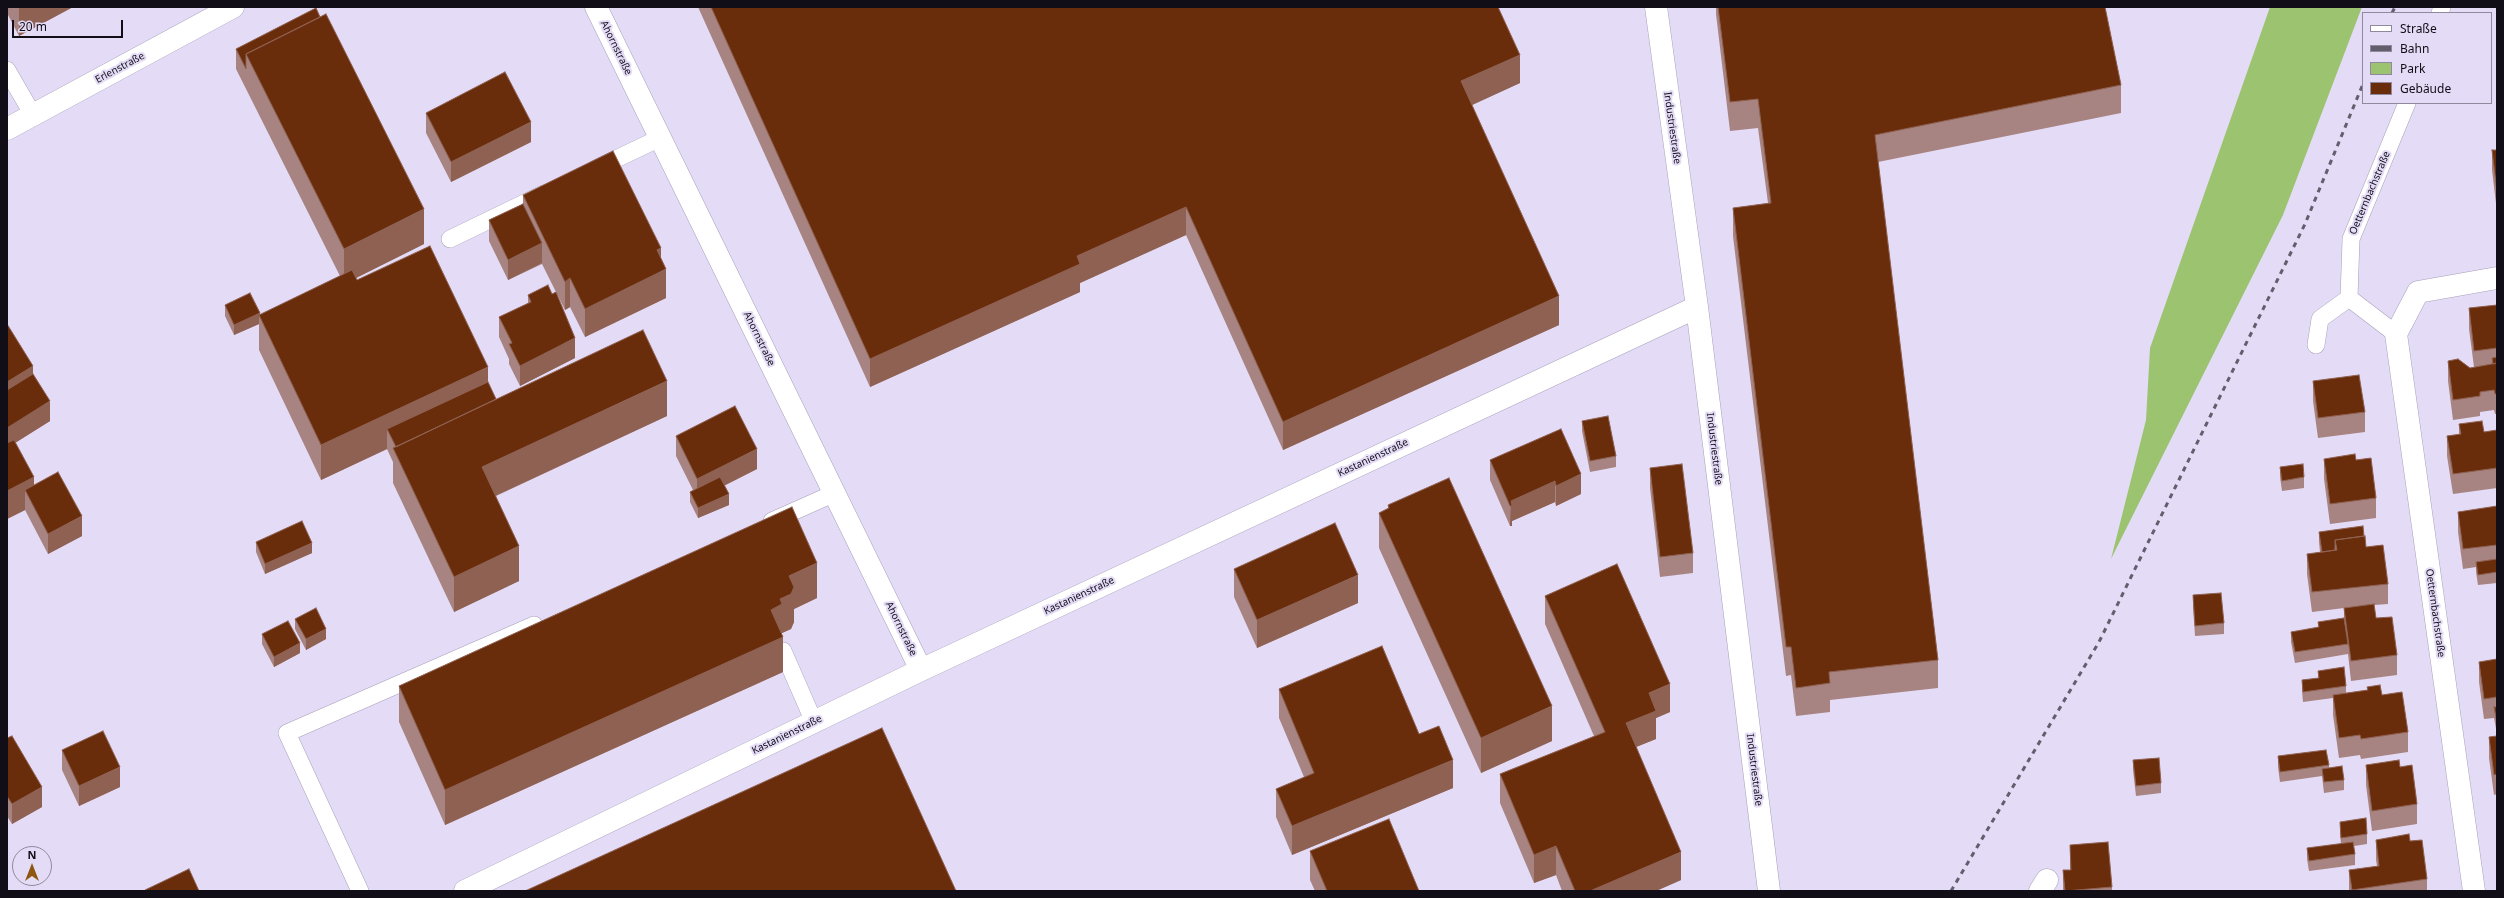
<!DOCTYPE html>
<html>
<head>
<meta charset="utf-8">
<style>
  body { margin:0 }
  #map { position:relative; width:2504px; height:898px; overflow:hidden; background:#e4dbf6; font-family:"Noto Sans",sans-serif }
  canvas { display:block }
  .frame { position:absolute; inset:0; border:8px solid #110e17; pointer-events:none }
  .legend { position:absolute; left:2362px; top:12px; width:130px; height:92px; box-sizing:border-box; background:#e4dbf6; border:1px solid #90899d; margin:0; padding:5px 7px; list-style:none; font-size:12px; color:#110e17 }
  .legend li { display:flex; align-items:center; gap:8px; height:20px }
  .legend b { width:20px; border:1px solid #90899d }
  .north { position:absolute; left:12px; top:846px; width:40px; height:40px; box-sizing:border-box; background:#e4dbf6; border:1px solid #90899d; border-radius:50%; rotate:0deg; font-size:11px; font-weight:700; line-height:16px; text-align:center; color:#110e17 }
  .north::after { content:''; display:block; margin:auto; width:14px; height:18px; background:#8f5610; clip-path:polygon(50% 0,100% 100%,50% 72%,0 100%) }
  .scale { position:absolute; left:12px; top:20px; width:111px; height:18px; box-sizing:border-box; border:2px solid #110e17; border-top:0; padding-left:5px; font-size:12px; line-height:14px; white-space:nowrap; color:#110e17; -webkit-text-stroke:3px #e4dbf6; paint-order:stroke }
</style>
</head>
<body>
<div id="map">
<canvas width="2504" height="898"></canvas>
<div class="frame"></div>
<ul class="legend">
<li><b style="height:5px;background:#fff"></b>Straße</li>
<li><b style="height:5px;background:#635e6e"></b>Bahn</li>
<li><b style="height:11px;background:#9cc470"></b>Park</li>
<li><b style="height:11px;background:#6a2d0c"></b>Gebäude</li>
</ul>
<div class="north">N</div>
<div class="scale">20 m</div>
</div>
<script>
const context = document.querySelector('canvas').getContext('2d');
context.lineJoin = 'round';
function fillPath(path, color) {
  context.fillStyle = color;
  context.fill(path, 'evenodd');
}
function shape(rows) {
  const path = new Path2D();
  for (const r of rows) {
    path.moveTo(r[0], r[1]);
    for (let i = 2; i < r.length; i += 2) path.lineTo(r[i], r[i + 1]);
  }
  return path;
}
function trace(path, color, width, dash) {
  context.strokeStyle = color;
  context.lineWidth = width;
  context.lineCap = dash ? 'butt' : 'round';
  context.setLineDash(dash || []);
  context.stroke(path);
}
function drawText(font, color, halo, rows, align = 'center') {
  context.font = font + ' "Noto Sans",sans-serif';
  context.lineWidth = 4;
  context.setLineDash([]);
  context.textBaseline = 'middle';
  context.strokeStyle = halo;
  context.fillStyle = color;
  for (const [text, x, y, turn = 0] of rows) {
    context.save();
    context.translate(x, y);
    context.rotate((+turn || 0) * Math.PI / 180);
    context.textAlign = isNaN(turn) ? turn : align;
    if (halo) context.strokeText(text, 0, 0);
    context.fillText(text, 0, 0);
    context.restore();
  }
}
fillPath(shape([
  [2270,7,2362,7,2283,215,2111,559,2146,420,2150,348]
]), '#9cc470');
const service = shape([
  [2440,13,2442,7],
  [7,70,33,115],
  [595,169,660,138],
  [450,239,543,194],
  [2396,334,2349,298,2351,239,2407,103],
  [2316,345,2320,319,2349,298],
  [772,521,835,493],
  [783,651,814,722],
  [360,891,287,733,534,625]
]);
const minor = shape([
  [596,7,921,670],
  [1656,7,1697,307,1769,891],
  [7,129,233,7],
  [465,891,921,670,1697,307],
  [2040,891,2047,880],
  [2474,891,2396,334,2418,292,2497,278]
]);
trace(service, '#a8a0ba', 18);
trace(minor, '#a8a0ba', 23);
trace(service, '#fff', 17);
trace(minor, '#fff', 22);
trace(shape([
  [2392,13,2395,7],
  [1951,891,2099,642,2305,224,2363,84]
]), '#635e6e', 3, [5, 5]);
fillPath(shape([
  [7,7,73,7,19,36,7,13],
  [698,7,1498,7,1520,83,1472,105,1559,325,1283,450,1186,235,1080,283,1080,292,870,387],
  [1716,7,2105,7,2121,85,2121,113,1878,162,1938,660,1938,688,1830,700,1830,712,1796,716,1791,675,1786,676,1733,236,1733,208,1768,203,1758,128,1730,131,1716,14],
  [316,8,424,244,356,278,357,280,488,382,496,399,667,416,496,496,519,581,454,612,393,483,393,462,387,449,321,480,259,350,259,324,234,335,225,316,225,305,260,315,340,276,236,69,236,49],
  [426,113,531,142,451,182,426,133],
  [2492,150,2497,150,2497,212,2492,170],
  [523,195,661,258,666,298,585,337,570,307,565,310,542,264,508,280,489,241,489,220,523,204],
  [528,295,575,358,520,386,509,364,509,359,499,337,499,317,528,303],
  [2497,305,2497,414,2495,414,2494,410,2480,412,2480,416,2453,420,2448,381,2448,361,2470,368,2474,367,2469,329,2469,308],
  [7,324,33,374,50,421,15,443,34,486,82,536,48,554,25,510,7,519],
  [2313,381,2365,412,2365,432,2318,438,2313,401],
  [1582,421,1616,456,1616,467,1590,472,1582,431],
  [2459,424,2484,432,2497,430,2497,488,2453,494,2447,456,2447,436,2459,435],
  [1561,429,1581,494,1556,506,1555,502,1512,521,1512,526,1510,526,1490,480,1490,460],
  [676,436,757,469,724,486,729,505,698,518,690,502,690,492,693,490,676,456],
  [2324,459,2356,460,2376,498,2376,518,2330,524,2324,479],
  [2280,467,2304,477,2304,488,2282,491,2280,477],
  [1650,468,1693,553,1693,573,1660,577,1650,488],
  [1388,505,1552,741,1481,773,1379,548,1379,513,1388,508],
  [2497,506,2497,583,2478,585,2476,572,2476,567,2463,569,2458,532,2458,512],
  [2319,532,2364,536,2366,547,2388,584,2388,604,2374,605,2376,618,2397,655,2397,675,2351,681,2348,654,2295,663,2291,642,2291,632,2318,628,2318,622,2344,618,2344,608,2312,612,2307,574,2307,554,2320,552,2319,542],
  [256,542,312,553,265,574,256,552],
  [1234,569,1358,603,1257,648,1234,597],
  [2193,595,2224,623,2224,634,2195,636,2193,606],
  [1545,596,1670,712,1656,718,1656,739,1636,747,1681,880,1656,891,1562,891,1556,875,1534,883,1500,803,1500,774,1594,736,1545,624],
  [817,598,794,609,794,622,791,629,782,633,783,672,445,825,399,722,399,686],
  [295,619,326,639,306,650,295,629],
  [262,634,300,653,274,667,262,644],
  [2497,659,2497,734,2494,718,2484,719,2479,682,2479,662],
  [2318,671,2346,686,2346,693,2367,690,2367,687,2382,695,2408,732,2408,752,2361,759,2360,755,2339,758,2333,715,2333,698,2303,702,2302,691,2302,680,2318,678],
  [1279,689,1419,734,1453,788,1292,855,1276,817,1276,789,1304,777,1279,718],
  [2497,736,2497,794,2494,795,2489,758,2489,737],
  [7,738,42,807,12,824,7,816],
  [62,750,120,787,79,806,62,770],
  [2278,756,2329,765,2329,768,2344,780,2344,790,2324,793,2322,776,2280,782,2278,767],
  [2133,760,2161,783,2161,793,2136,796,2133,770],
  [2366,765,2400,767,2417,804,2417,824,2372,831,2366,785],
  [2340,822,2367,834,2367,844,2354,846,2355,854,2355,865,2309,871,2307,859,2307,848,2341,844,2340,833],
  [2376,840,2410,841,2427,879,2427,891,2349,891,2349,870,2377,866,2376,860],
  [2070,845,2112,887,2112,891,2063,891,2063,870,2070,870],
  [1310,851,1419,891,1315,891,1310,880]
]), '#a78481');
fillPath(shape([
  [19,7,73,7,19,36],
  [1520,55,1520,83,1461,110,1461,81],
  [531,122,531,142,451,182,451,162],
  [1186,207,1186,235,1080,283,1080,292,870,387,870,359,1077,256],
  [424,209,424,244,344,284,344,249],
  [542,243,542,263,508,280,508,260],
  [661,248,661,272,666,269,666,298,585,337,585,309,657,250],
  [570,278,570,307,565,310,565,282],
  [1559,296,1559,325,1283,450,1283,422],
  [260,313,260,318,259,315,259,324,234,335,234,325],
  [575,338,575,358,520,386,520,366],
  [33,366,33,394,7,410,7,382],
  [488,367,488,402,387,429,387,449,321,480,321,445],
  [667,381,667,416,482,502,482,467],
  [50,401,50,421,7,448,7,428],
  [757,449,757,469,697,499,697,479],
  [1581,474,1581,494,1556,506,1556,486],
  [34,477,34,505,25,490,25,510,7,519,7,491],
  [1555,481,1555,502,1512,521,1512,526,1510,526,1511,501],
  [729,494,729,505,698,518,698,508],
  [82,516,82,536,48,554,48,534],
  [312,543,312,553,265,574,265,564],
  [519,546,519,581,454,612,454,577],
  [817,563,817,598,794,609,794,622,791,629,782,633,782,637,783,637,783,672,445,825,445,790,771,610,780,599,789,576],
  [1358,575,1358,603,1257,648,1257,620],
  [326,629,326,639,306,650,306,639],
  [300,643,300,653,274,667,274,657],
  [1670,684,1670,712,1656,718,1656,739,1626,751,1626,723,1649,693],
  [1552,706,1552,741,1481,773,1481,738],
  [1453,760,1453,788,1292,855,1292,826],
  [120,767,120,787,79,806,79,786],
  [42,787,42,807,12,824,12,804],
  [1556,846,1556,875,1534,883,1534,855],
  [1681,852,1681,880,1656,891,1590,891]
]), '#8f6152');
const building = shape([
  [711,7,1498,7,1520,55,1461,81,1559,296,1283,422,1186,207,1077,256,1080,264,870,359,711,7],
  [1718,7,2105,7,2121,85,1875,135,1938,660,1829,672,1830,683,1796,688,1791,647,1786,647,1733,208,1771,203,1758,99,1730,102,1718,7],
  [316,8,320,17,246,54,246,69,236,49,316,8],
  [326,14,424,209,344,249,246,54,326,14],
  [505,72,531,122,451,162,426,113,505,72],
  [2492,150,2497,150,2497,192,2492,150],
  [613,151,661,248,657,250,666,269,585,309,570,278,565,282,523,195,613,151],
  [523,204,542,243,508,260,489,220,523,204],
  [430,246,488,367,321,445,259,315,352,270,357,280,430,246],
  [548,285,552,294,556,292,575,338,520,366,509,344,512,343,499,317,531,302,528,295,548,285],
  [250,293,260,313,234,325,225,305,250,293],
  [2497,305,2497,348,2474,351,2469,308,2497,305],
  [7,324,33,366,7,382,7,324],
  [643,330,667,381,482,467,519,546,454,577,393,448,643,330],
  [2497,357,2497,363,2493,364,2492,358,2497,357],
  [2458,359,2470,368,2497,363,2497,394,2495,394,2494,390,2480,392,2480,396,2453,400,2448,361,2458,359],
  [33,374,50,401,7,428,7,390,33,374],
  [2359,375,2365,412,2318,418,2313,381,2359,375],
  [488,382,496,399,396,447,387,429,488,382],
  [735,406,757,449,697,479,676,436,735,406],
  [1608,416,1616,456,1590,461,1582,421,1608,416],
  [2482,421,2484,432,2497,430,2497,468,2453,474,2447,436,2461,434,2459,424,2482,421],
  [1561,429,1581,474,1556,486,1555,481,1511,501,1512,506,1510,506,1490,460,1561,429],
  [14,440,34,477,7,491,7,443,14,440],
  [2355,454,2356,460,2371,458,2376,498,2330,504,2324,459,2355,454],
  [1682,464,1693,553,1660,557,1650,468,1682,464],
  [2303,464,2304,477,2282,481,2280,467,2303,464],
  [58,472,82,516,48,534,25,490,58,472],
  [720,477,729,494,698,508,690,492,720,477],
  [1449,478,1552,706,1481,738,1379,513,1389,508,1388,505,1449,478],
  [2497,506,2497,545,2463,549,2458,512,2497,506],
  [792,507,817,563,789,576,794,587,791,594,780,599,782,604,771,610,783,637,445,790,399,686,792,507],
  [302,521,312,543,265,564,256,542,302,521],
  [1335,523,1358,575,1257,620,1234,569,1335,523],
  [2363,526,2364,536,2335,540,2335,550,2322,552,2319,532,2363,526],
  [2365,536,2366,547,2383,545,2388,584,2312,592,2307,554,2337,550,2335,540,2365,536],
  [2497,559,2497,572,2478,575,2476,562,2497,559],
  [1617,564,1670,684,1649,693,1656,711,1626,723,1681,852,1590,891,1575,891,1556,846,1534,855,1500,774,1605,732,1545,596,1617,564],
  [2221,593,2224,623,2195,626,2193,595,2221,593],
  [2374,604,2376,618,2392,617,2397,655,2351,661,2344,608,2374,604],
  [316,608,326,629,306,639,295,619,316,608],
  [2344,618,2348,644,2295,652,2291,632,2319,627,2318,622,2344,618],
  [288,621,300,643,274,657,262,634,288,621],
  [1382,646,1419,734,1439,726,1453,760,1292,826,1276,789,1314,773,1279,689,1382,646],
  [2497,659,2497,697,2484,699,2479,662,2497,659],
  [2344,667,2346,686,2303,692,2302,680,2319,678,2318,671,2344,667],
  [2380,685,2382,695,2402,692,2408,732,2361,739,2360,735,2339,738,2333,695,2368,690,2367,687,2380,685],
  [2494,707,2497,707,2497,723,2494,707],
  [882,728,956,891,525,891,882,728],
  [103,731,120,767,79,786,62,750,103,731],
  [12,736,42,787,12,804,7,796,7,738,12,736],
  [2497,736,2497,774,2494,775,2489,737,2497,736],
  [2326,750,2329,765,2280,772,2278,756,2326,750],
  [2159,758,2161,783,2136,786,2133,760,2159,758],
  [2399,760,2400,767,2412,765,2417,804,2372,811,2366,765,2399,760],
  [2342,766,2344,780,2324,782,2322,769,2342,766],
  [2366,818,2367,834,2341,838,2340,822,2366,818],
  [1389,819,1419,891,1327,891,1310,851,1389,819],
  [2409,834,2410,841,2422,840,2427,879,2352,890,2349,870,2379,866,2376,840,2409,834],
  [2108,842,2112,887,2065,891,2063,870,2071,870,2070,845,2108,842],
  [2353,842,2355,854,2309,861,2307,848,2353,842],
  [189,869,199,891,146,891,145,890,189,869]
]);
fillPath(building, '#6a2d0c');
trace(building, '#8f6152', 1);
drawText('10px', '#110e17', '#e4dbf6', [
  ["Ahornstraße",616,48,64],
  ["Erlenstraße",120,68,-28],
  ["Industriestraße",1672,128,82],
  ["Oetternbachstraße",2370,193,-67],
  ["Ahornstraße",759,339,64],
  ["Industriestraße",1714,449,83],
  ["Kastanienstraße",1373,458,-25],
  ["Kastanienstraße",1079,596,-25],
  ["Oetternbachstraße",2435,613,82],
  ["Ahornstraße",901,629,64],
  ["Kastanienstraße",787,735,-26],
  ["Industriestraße",1754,770,83]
]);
</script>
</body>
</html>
